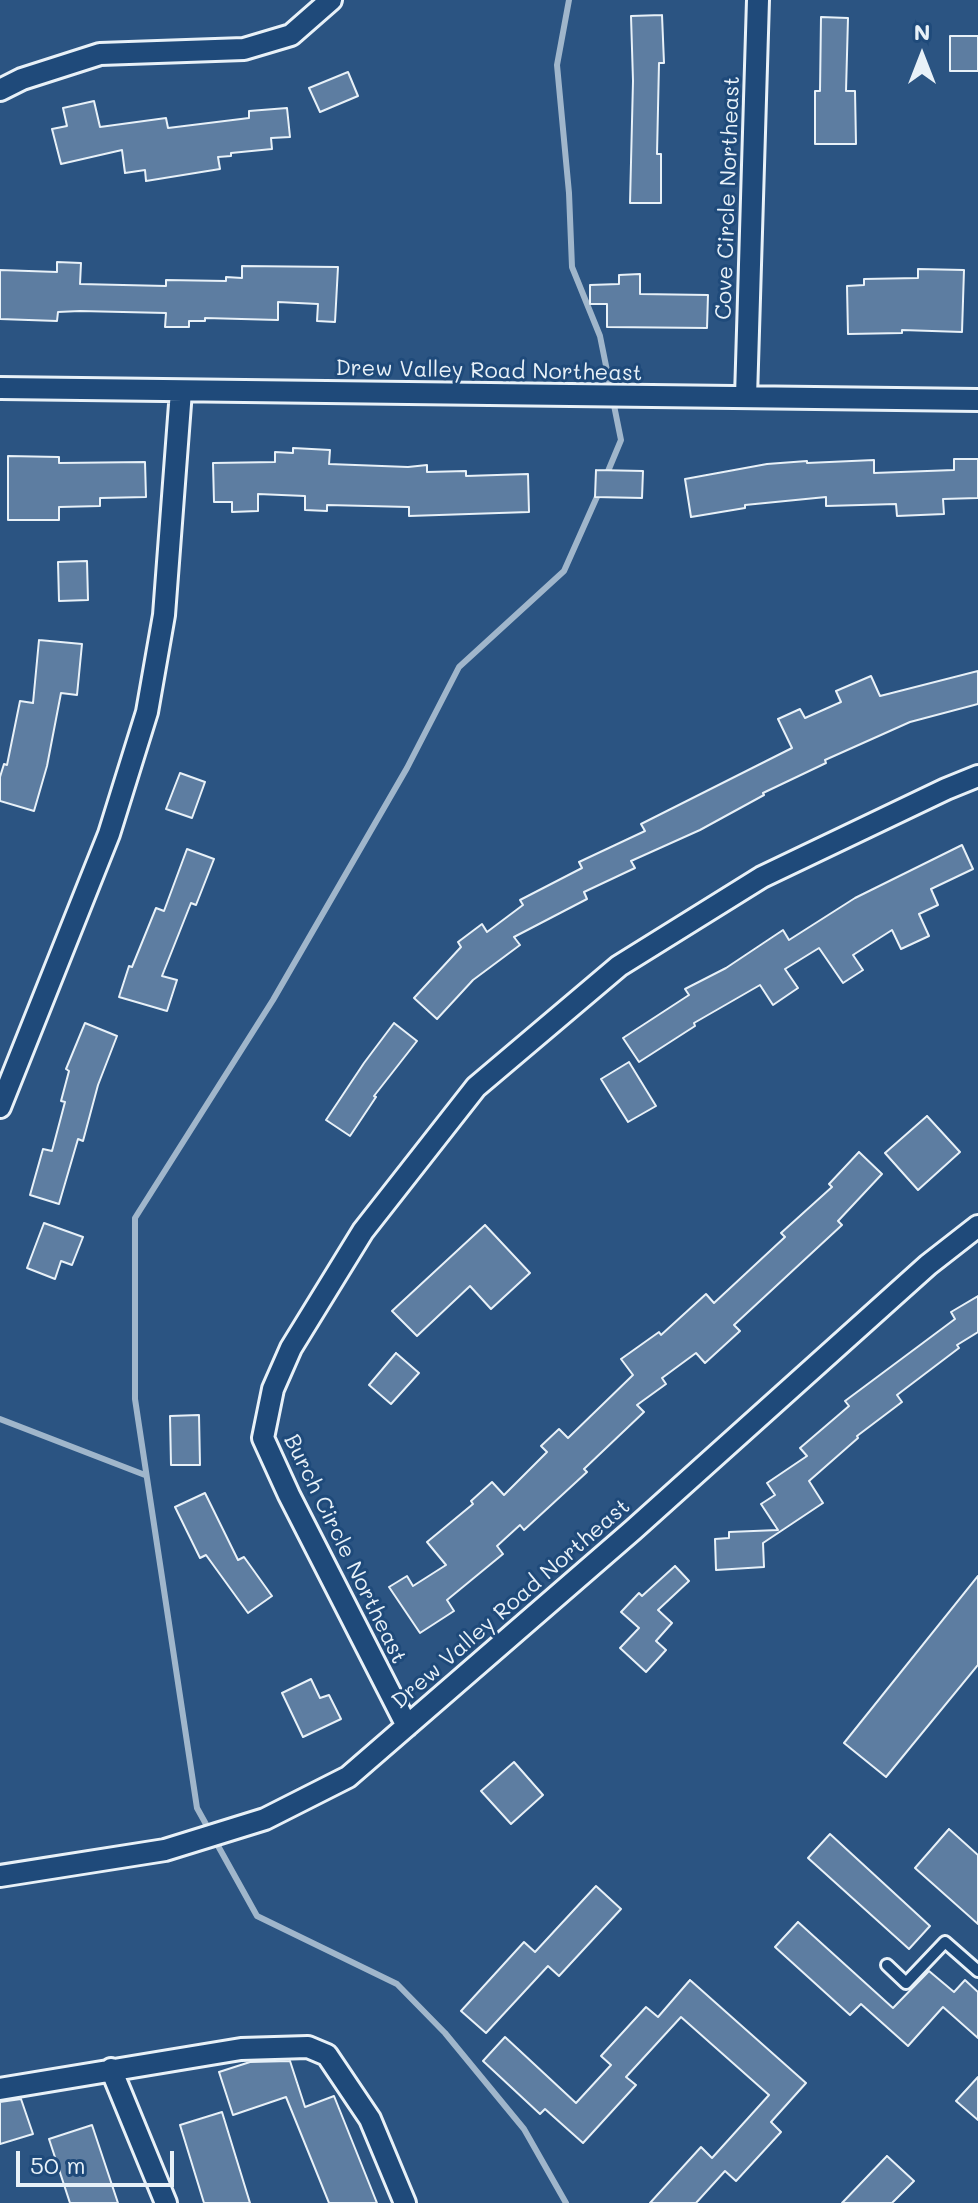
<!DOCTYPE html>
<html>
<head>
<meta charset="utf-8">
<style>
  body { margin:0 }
  #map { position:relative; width:978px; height:2203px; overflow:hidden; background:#2b5482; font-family:Mali,sans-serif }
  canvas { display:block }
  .north { position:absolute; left:882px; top:16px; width:80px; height:80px; -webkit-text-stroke:6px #1f4a7a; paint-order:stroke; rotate:0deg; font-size:22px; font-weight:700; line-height:32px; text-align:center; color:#e8f1f8 }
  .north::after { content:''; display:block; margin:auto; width:28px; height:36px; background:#e8f1f8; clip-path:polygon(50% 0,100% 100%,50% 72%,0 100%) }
  .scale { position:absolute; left:16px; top:2151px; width:158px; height:36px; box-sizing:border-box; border:4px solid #e8f1f8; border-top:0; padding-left:10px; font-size:24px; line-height:28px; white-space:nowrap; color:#e8f1f8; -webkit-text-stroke:6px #1f4a7a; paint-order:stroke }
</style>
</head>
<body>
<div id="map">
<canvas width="978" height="2203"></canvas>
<div class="north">N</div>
<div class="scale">50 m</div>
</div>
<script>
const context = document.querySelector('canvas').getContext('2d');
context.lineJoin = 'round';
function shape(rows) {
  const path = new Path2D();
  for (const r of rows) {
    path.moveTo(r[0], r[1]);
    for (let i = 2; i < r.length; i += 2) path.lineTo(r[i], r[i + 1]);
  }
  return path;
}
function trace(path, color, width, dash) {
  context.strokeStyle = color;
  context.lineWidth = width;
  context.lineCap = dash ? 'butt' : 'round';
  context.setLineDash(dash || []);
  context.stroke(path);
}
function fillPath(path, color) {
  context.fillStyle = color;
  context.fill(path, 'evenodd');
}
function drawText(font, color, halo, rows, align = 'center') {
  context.font = font + ' Mali,sans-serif';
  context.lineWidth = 6;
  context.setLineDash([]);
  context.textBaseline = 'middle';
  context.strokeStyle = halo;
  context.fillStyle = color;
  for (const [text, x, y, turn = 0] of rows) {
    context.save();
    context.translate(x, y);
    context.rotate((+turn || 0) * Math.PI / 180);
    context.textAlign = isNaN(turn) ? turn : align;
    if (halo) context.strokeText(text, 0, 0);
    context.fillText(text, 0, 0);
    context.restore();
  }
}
trace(shape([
  [569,0,557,65,569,193,572,267,600,336,621,440,606,476],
  [0,1419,145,1475],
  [566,2203,524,2129,445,2033,397,1984,257,1916,197,1808,135,1399,135,1218,273,1000,407,768,459,667,564,571,600,490]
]), '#a0b6cb', 6);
const building = shape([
  [662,15,664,63,659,63,657,154,661,154,661,203,630,203,633,81,631,16,662,15],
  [821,17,848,18,846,91,855,91,856,144,815,144,815,91,820,91,821,17],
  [950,36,978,36,978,71,950,71,950,36],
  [348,72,358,96,320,112,309,88,348,72],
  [94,101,100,127,166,118,168,128,249,118,249,111,287,108,290,137,271,138,272,149,231,153,231,156,218,157,220,169,146,181,145,170,125,173,122,150,61,164,52,129,67,126,63,108,94,101],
  [57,262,81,263,80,284,166,286,166,280,226,281,226,277,242,278,242,266,338,267,335,322,317,321,318,304,278,302,278,320,205,318,205,321,189,321,189,327,165,327,166,313,80,311,58,312,57,321,0,319,0,270,57,272,57,262],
  [918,269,964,270,962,332,902,330,902,333,848,334,847,286,864,285,864,279,918,278,918,269],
  [640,274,640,294,708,295,707,328,607,327,607,304,590,304,590,285,619,284,619,275,640,274],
  [293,448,330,450,329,464,408,467,427,465,427,472,466,471,466,476,528,474,529,512,409,516,409,507,327,505,327,511,305,510,305,496,258,494,258,511,232,512,232,502,214,502,213,463,275,462,275,452,293,453,293,448],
  [8,456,59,457,59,463,145,462,146,497,100,498,100,506,59,507,59,520,8,520,8,456],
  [954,459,978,459,978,498,943,499,944,514,897,516,896,504,826,506,826,497,745,505,745,508,691,517,685,479,767,464,807,461,807,463,874,460,874,473,954,470,954,459],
  [596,470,643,471,642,498,595,497,596,470],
  [87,561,88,600,59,601,58,562,87,561],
  [39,640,82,644,77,695,61,693,47,766,34,811,0,801,0,777,4,764,7,765,20,701,33,703,39,640],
  [978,671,978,704,910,722,825,760,826,763,763,793,764,795,700,830,631,861,635,868,584,892,587,899,514,937,520,945,473,980,437,1019,414,998,461,947,458,942,482,924,487,932,523,905,520,900,582,868,579,862,645,831,641,824,792,748,778,719,800,709,805,718,841,702,836,691,871,676,880,696,978,671],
  [180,773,205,782,192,818,166,809,180,773],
  [962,845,973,869,931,889,938,905,919,914,929,936,901,949,892,930,853,955,863,970,843,983,819,948,785,969,798,988,773,1005,760,985,694,1023,695,1026,639,1062,623,1038,689,995,685,989,726,968,783,930,789,940,855,898,962,845],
  [187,849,214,859,196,905,191,903,162,976,177,980,167,1011,119,997,129,966,132,967,156,908,164,911,187,849],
  [85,1023,117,1036,98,1085,83,1141,78,1139,59,1204,30,1195,43,1149,52,1151,65,1102,61,1101,69,1071,66,1069,85,1023],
  [394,1023,417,1041,374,1096,376,1097,350,1136,326,1120,364,1063,394,1023],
  [629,1062,656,1106,628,1122,601,1079,629,1062],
  [927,1116,960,1152,918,1190,885,1153,927,1116],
  [859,1152,882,1174,838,1221,842,1225,734,1325,740,1331,705,1363,696,1353,662,1378,666,1384,637,1405,644,1412,584,1469,587,1472,549,1507,524,1530,520,1525,497,1546,503,1554,447,1600,454,1611,420,1633,389,1587,407,1576,413,1586,446,1565,427,1542,473,1504,471,1501,492,1482,504,1495,547,1452,541,1446,559,1429,568,1438,633,1375,621,1359,659,1332,661,1335,706,1294,714,1303,785,1237,781,1233,832,1187,829,1184,859,1152],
  [44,1223,83,1237,72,1265,61,1261,55,1279,27,1268,44,1223],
  [485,1225,530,1273,491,1309,470,1286,417,1336,392,1311,485,1225],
  [978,1296,978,1332,957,1345,959,1348,897,1395,902,1402,857,1436,858,1438,809,1481,823,1503,763,1543,764,1567,716,1570,715,1539,729,1538,729,1532,778,1530,761,1504,775,1495,767,1483,807,1456,800,1448,849,1406,845,1401,955,1319,951,1312,978,1296],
  [396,1353,419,1373,391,1404,369,1385,396,1353],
  [199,1415,200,1465,171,1465,170,1416,199,1415],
  [205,1493,238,1560,244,1557,272,1596,248,1613,206,1555,200,1558,175,1507,205,1493],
  [675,1566,689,1581,658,1610,672,1623,656,1641,666,1650,646,1672,620,1648,639,1628,621,1612,639,1593,642,1596,675,1566],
  [978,1576,978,1665,886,1777,844,1743,978,1576],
  [311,1679,320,1698,329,1695,341,1719,303,1737,282,1693,311,1679],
  [514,1762,543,1795,511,1824,481,1791,514,1762],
  [949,1829,978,1855,978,1924,915,1868,949,1829],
  [830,1834,930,1926,909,1949,808,1858,830,1834],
  [596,1886,621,1909,559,1976,548,1966,486,2033,461,2011,524,1942,535,1952,596,1886],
  [798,1922,893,2008,929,1971,954,1992,965,1980,978,1992,978,2038,943,2007,908,2046,861,2004,850,2015,775,1947,798,1922],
  [690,1980,806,2083,771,2122,781,2132,736,2181,725,2171,696,2203,650,2203,701,2147,712,2158,769,2095,681,2017,626,2077,636,2085,583,2143,545,2109,540,2114,483,2061,505,2037,576,2103,611,2065,601,2056,646,2007,658,2017,690,1980],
  [290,2061,305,2107,334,2096,377,2203,329,2203,286,2097,233,2115,219,2072,250,2062,290,2061],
  [978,2077,978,2120,956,2101,978,2077],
  [21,2099,33,2134,0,2144,0,2102,21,2099],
  [222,2112,250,2203,204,2203,180,2125,222,2112],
  [92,2125,118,2203,70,2203,49,2139,92,2125],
  [887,2156,914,2181,892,2203,842,2203,887,2156]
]);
fillPath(building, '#5d7da1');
trace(building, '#e8f1f8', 2);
const service = shape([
  [887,1965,906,1983,945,1942,978,1971]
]);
const minor = shape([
  [0,90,22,79,100,54,244,49,291,35,331,0],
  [0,388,978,400],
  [746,397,758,0],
  [0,1107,109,834,147,712,164,615,181,391],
  [407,1726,289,1495,263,1438,273,1389,291,1348,363,1231,476,1087,619,966,762,877,946,789,978,776],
  [0,1876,165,1850,265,1819,348,1777,633,1530,928,1265,978,1226],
  [111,2069,166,2203],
  [0,2089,241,2049,308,2047,327,2055,370,2119,405,2203]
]);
trace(service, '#e8f1f8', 16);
trace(minor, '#e8f1f8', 26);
trace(service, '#1f4a7a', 10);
trace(minor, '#1f4a7a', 20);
drawText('22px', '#e8f1f8', '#1f4a7a', [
  ["Cove Circle Northeast",728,198,-88],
  ["Drew Valley Road Northeast",489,371,1],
  ["Burch Circle Northeast",345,1549,64],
  ["Drew Valley Road Northeast",511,1604,-41]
]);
</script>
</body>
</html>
